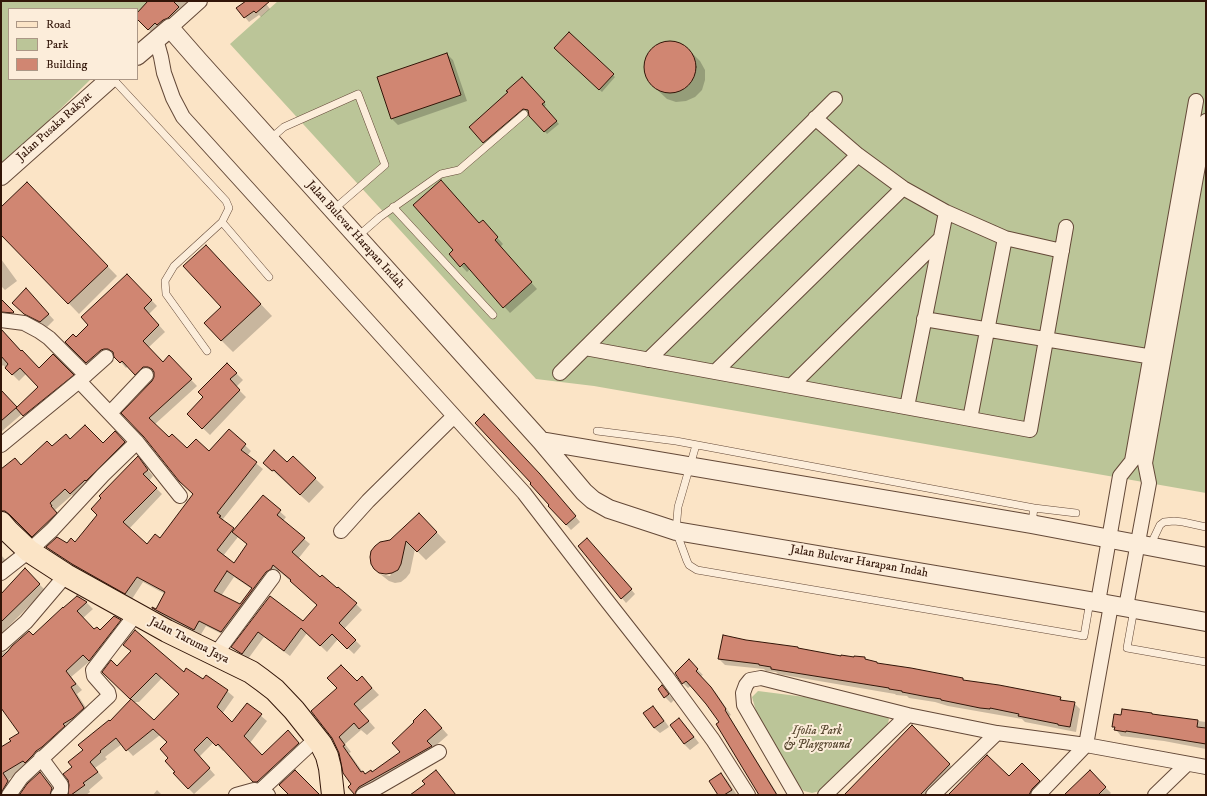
<!DOCTYPE html>
<html>
<head>
<meta charset="utf-8">
<style>
  body { margin:0 }
  #map { position:relative; width:1207px; height:796px; overflow:hidden; background:#fbe4c6; font-family:"IM FELL DW Pica",serif }
  canvas { display:block }
  .frame { position:absolute; inset:0; border:2px solid #321508; pointer-events:none }
  .legend { position:absolute; left:8px; top:8px; width:130px; height:72px; box-sizing:border-box; background:#fcedda; border:1px solid #ab9786; margin:0; padding:5px 7px; list-style:none; font-size:12px; color:#321508 }
  .legend li { display:flex; align-items:center; gap:8px; height:20px }
  .legend b { width:20px; border:1px solid #ab9786 }
</style>
</head>
<body>
<div id="map">
<canvas width="1207" height="796"></canvas>
<div class="frame"></div>
<ul class="legend">
<li><b style="height:5px;background:#fbe4c6"></b>Road</li>
<li><b style="height:11px;background:#bbc598"></b>Park</li>
<li><b style="height:11px;background:#d08672"></b>Building</li>
</ul>
</div>
<script>
const context = document.querySelector('canvas').getContext('2d');
context.lineJoin = 'round';
function fillPath(path, color) {
  context.fillStyle = color;
  context.fill(path, 'evenodd');
}
function shape(rows) {
  const path = new Path2D();
  for (const r of rows) {
    if (r.length === 3) {
      path.moveTo(r[0] + r[2], r[1]);
      path.arc(r[0], r[1], r[2], 0, 2 * Math.PI);
      continue;
    }
    path.moveTo(r[0], r[1]);
    for (let i = 2; i < r.length; i += 2) path.lineTo(r[i], r[i + 1]);
  }
  return path;
}
function trace(path, color, width, dash) {
  context.strokeStyle = color;
  context.lineWidth = width;
  context.lineCap = dash ? 'butt' : 'round';
  context.setLineDash(dash || []);
  context.stroke(path);
}
function drawText(font, color, halo, rows, align = 'center') {
  context.font = font + ' "IM FELL DW Pica",serif';
  context.lineWidth = 4;
  context.setLineDash([]);
  context.textBaseline = 'middle';
  context.strokeStyle = halo;
  context.fillStyle = color;
  for (const [text, x, y, turn = 0] of rows) {
    context.save();
    context.translate(x, y);
    context.rotate((+turn || 0) * Math.PI / 180);
    context.textAlign = isNaN(turn) ? turn : align;
    if (halo) context.strokeText(text, 0, 0);
    context.fillText(text, 0, 0);
    context.restore();
  }
}
fillPath(shape([
  [1,1,155,1,137,21,137,9,9,9,9,79,91,79,1,167],
  [278,1,1206,1,1206,493,594,386,536,379,230,44],
  [758,691,805,697,862,708,885,713,889,719,887,727,820,791,812,793,804,791,797,784,756,711,752,697]
]), '#bbc598');
fillPath(shape([
  [150,1,196,1,154,35,137,18,137,14],
  [248,1,264,1,270,9,261,17,259,15,249,22,238,9],
  [569,33,615,77,602,92,555,48],
  [674,42,683,45,691,52,700,61,705,70,705,80,702,90,695,97,686,101,676,102,667,99,650,83,646,74,645,64,648,54,655,47,664,43],
  [447,54,453,60,467,101,398,125,392,119,378,78],
  [525,80,546,105,544,107,559,124,547,134,530,115,529,112,527,111,523,113,486,145,470,127,509,92],
  [37,193,117,276,79,314,1,233,1,208],
  [480,224,488,227,503,244,500,247,537,289,510,313,470,269,467,272,450,254],
  [206,246,272,316,233,352,221,340,222,307],
  [1,259,17,281,5,290,1,286],
  [127,275,157,306,149,314,165,332,149,347,163,363,175,363,197,386,154,425,169,439,187,449,209,453,229,430,251,451,247,456,263,469,223,519,225,523,235,531,263,497,286,517,283,521,310,544,298,559,320,579,356,604,362,610,344,629,361,646,354,654,338,639,327,652,307,633,290,656,264,637,248,659,239,653,233,647,270,597,304,623,318,605,279,571,228,637,206,626,200,636,159,614,154,609,156,610,165,594,143,582,132,599,80,570,53,553,47,547,75,544,143,464,153,476,149,481,162,494,129,529,147,545,160,540,194,494,144,436,153,381,155,377,155,372,150,372,141,380,128,366,126,368,114,355,111,354,93,368,66,342,76,339,90,325],
  [238,537,248,545,234,564,223,556],
  [234,577,252,589,240,606,221,596],
  [32,296,54,320,47,327,31,320,14,303],
  [4,303,16,315,1,314,1,305],
  [1,330,39,369,53,355,79,381,30,421,23,413,1,432,1,397,10,401,17,409,40,387,27,373,19,381,3,365,1,367],
  [227,364,243,380,236,387,246,397,210,435,188,414,204,397],
  [115,432,131,449,77,500,72,495,55,510,58,513,57,513,62,520,39,542,18,521,13,518,8,517,1,510,1,470,22,466,52,447,70,440,103,444],
  [293,457,324,487,309,503,264,463,287,464],
  [545,480,580,522,571,530,549,506,551,505,533,483],
  [419,514,446,542,426,560,415,549,410,573,406,578,401,582,395,583,389,581,380,574,390,576,391,574,379,572,390,541],
  [591,543,635,594,626,603,579,546],
  [1,555,10,565,1,573],
  [25,570,45,590,1,634,1,595],
  [78,597,87,603,93,609,83,618,95,631,100,631,120,621,126,627,96,666,90,661,71,677,82,690,77,694,90,714,30,767,9,779,14,788,10,795,1,795,1,748,12,742,21,733,1,707,1,653,7,651,29,632,33,636],
  [842,657,865,658,867,661,877,662,879,665,962,679,965,681,1060,698,1063,701,1074,703,1080,709,1076,732,1025,722,1022,719,948,706,935,702,909,698,907,696,896,695,895,694,778,674,776,672,766,671,764,669,725,665,719,659],
  [689,661,703,675,701,676,716,693,731,715,729,716,778,795,760,795,720,723,707,703,691,686,688,688,683,683],
  [117,667,184,674,203,681,206,676,227,691,234,697,222,714,232,723,247,704,267,721,250,743,262,756,294,738,305,749,260,788,225,749,223,751,214,742,199,757,215,775,194,794,188,788,177,772,170,758,168,742,160,735,133,756,122,744,105,757,107,759,95,768,103,778,89,790,90,792,86,795,69,795,73,768,84,750,130,701,134,701,104,672],
  [162,678,180,694,154,722,134,702,139,702],
  [362,677,379,695,360,711,375,728,367,735,361,730,345,744,351,752,349,753,365,775,372,773,402,752,432,717,448,735,433,748,365,795,355,795,349,787,352,785,340,752,333,738,357,682],
  [662,687,674,700,671,703,665,697],
  [653,707,659,713,669,727,660,733,654,728],
  [1153,715,1206,722,1206,749,1164,741,1121,736,1113,726,1122,716],
  [679,720,685,725,699,743,690,750,684,744,671,726],
  [912,727,956,771,932,795,845,795],
  [1022,765,1045,788,1038,795,950,795,1009,778],
  [436,771,456,795,412,795,426,784],
  [1090,772,1111,793,1109,795,1066,795],
  [40,773,46,779,58,795,21,795,28,784],
  [721,774,727,780,737,795,719,795],
  [157,790,162,795,153,795]
]), '#0003');
const building = shape([
  [148,1,173,1,179,7,168,18,163,20,157,25,155,23,148,30,137,19,137,13,148,1],
  [246,1,270,1,256,13,254,11,244,18,236,8,246,1],
  [569,32,614,74,599,90,554,48,569,32],
  [670,67,26],
  [447,53,461,95,391,119,377,77,447,53],
  [522,77,545,102,542,104,557,121,544,132,529,116,528,110,523,109,483,143,469,127,508,92,506,91,522,77],
  [441,180,479,223,483,220,498,237,495,240,532,282,503,308,464,263,460,267,449,254,453,250,413,205,441,180],
  [27,182,108,266,68,304,1,235,1,207,27,182],
  [206,245,261,304,221,341,204,323,221,307,183,266,206,245],
  [127,274,152,300,144,308,159,325,143,341,163,362,169,355,192,379,149,418,169,437,172,434,187,448,196,439,209,451,229,429,246,444,241,450,257,462,217,513,221,516,219,517,234,528,217,550,234,563,247,544,232,532,263,495,281,510,277,515,305,538,292,552,320,577,322,575,337,588,338,587,357,603,339,623,356,640,347,649,332,634,320,646,301,628,284,651,258,632,242,654,231,647,270,596,303,621,317,605,290,581,291,580,273,565,271,569,266,572,221,632,199,621,194,630,152,608,152,607,156,609,165,592,137,577,125,594,72,564,46,547,57,537,67,543,71,538,75,542,97,515,91,509,101,498,99,496,138,456,148,470,143,474,157,488,123,522,147,544,155,534,160,538,193,494,179,481,144,437,121,413,152,381,154,377,154,372,152,369,148,367,143,367,135,375,122,361,120,363,114,357,113,352,108,349,104,349,101,350,86,363,65,342,73,334,76,337,88,325,81,317,127,274],
  [227,571,252,588,240,604,214,591,227,571],
  [26,288,49,314,40,322,24,314,12,303,26,288],
  [1,299,14,312,13,313,1,312,1,299],
  [1,329,21,351,22,350,39,368,53,354,74,375,23,416,16,408,38,387,20,368,12,375,5,368,8,364,1,356,1,329],
  [227,363,237,373,230,379,240,390,202,429,187,414,203,397,198,392,227,363],
  [1,390,17,407,1,421,1,390],
  [484,414,540,474,576,516,566,525,548,506,549,505,530,484,531,483,475,423,484,414],
  [85,425,103,443,115,431,125,442,86,481,85,480,70,494,65,489,50,503,52,506,51,506,57,513,32,537,10,515,5,511,1,511,1,469,15,458,21,465,47,441,52,446,66,434,70,439,85,425],
  [274,450,287,462,293,456,316,478,300,495,274,470,272,471,263,463,274,450],
  [419,513,437,532,417,552,406,541,401,564,398,570,392,573,386,574,379,573,374,569,371,564,370,557,371,551,375,546,380,542,390,540,419,513],
  [587,538,632,589,621,599,578,546,587,538],
  [25,568,40,584,1,622,1,594,25,568],
  [77,596,87,602,77,611,94,629,97,627,100,630,114,616,121,620,89,661,83,655,66,671,76,684,71,687,84,708,73,718,63,724,65,726,42,747,36,751,33,755,25,763,23,761,3,773,8,781,1,793,1,747,11,741,9,739,19,733,1,708,1,658,8,651,12,646,29,631,33,635,63,607,63,608,77,596],
  [135,630,184,672,186,668,203,679,206,675,228,690,217,707,232,722,247,703,262,714,244,736,262,755,288,730,299,743,257,782,253,782,218,744,216,746,207,737,194,750,210,768,188,789,173,773,175,772,165,761,168,758,160,749,167,742,153,729,126,751,116,738,100,751,101,752,90,762,98,772,83,783,85,785,71,795,68,795,69,785,68,780,63,774,72,767,68,762,83,750,78,745,109,720,110,721,131,699,154,720,179,694,156,673,130,699,102,672,111,660,117,666,131,651,123,645,135,630],
  [723,635,746,640,798,647,798,648,841,656,841,655,854,657,854,656,865,657,865,659,877,662,877,663,911,668,963,678,963,680,999,685,1061,697,1060,700,1075,702,1070,727,1058,725,1058,724,1018,716,1019,714,990,708,990,709,980,708,941,700,941,699,928,697,902,692,902,691,889,689,889,688,771,669,771,667,759,665,759,664,718,659,723,635],
  [689,659,698,669,696,671,711,687,726,709,725,710,777,795,759,795,716,724,719,722,706,704,694,690,686,681,682,684,675,673,689,659],
  [341,665,357,681,362,676,372,688,354,704,369,721,359,729,354,723,339,737,345,745,343,746,361,772,363,771,365,774,371,770,372,772,400,752,392,743,414,722,413,721,425,709,442,728,427,741,432,746,359,787,356,791,355,795,348,787,351,784,343,773,339,753,332,738,311,711,337,688,327,678,341,665],
  [662,685,669,694,664,698,658,689,662,685],
  [653,706,664,721,654,728,643,713,653,706],
  [1122,709,1152,713,1152,714,1198,720,1197,727,1206,728,1206,744,1126,731,1126,732,1114,730,1115,727,1112,727,1114,714,1121,715,1122,709],
  [679,718,694,737,684,744,670,725,679,718],
  [912,725,950,764,920,795,844,795,912,725],
  [987,755,1009,776,1022,763,1040,781,1032,789,1029,795,948,795,987,755],
  [295,770,320,795,289,795,279,785,295,770],
  [436,770,456,795,410,795,425,784,422,781,436,770],
  [1090,770,1106,787,1098,795,1064,795,1090,770],
  [40,772,52,788,50,795,21,795,20,794,27,784,40,772],
  [721,773,732,790,724,795,718,795,709,781,721,773]
]);
fillPath(building, '#d08672');
trace(building, '#321508', 1);
const service = shape([
  [113,79,226,201,229,208,222,222,174,266,165,281,166,294,207,351],
  [269,140,284,127,358,94,385,165,333,210],
  [393,207,493,315],
  [222,222,269,277],
  [357,237,380,217,441,174,459,170,524,114],
  [597,431,676,441,1034,508,1032,523],
  [696,445,678,507,676,531,687,561,689,565,697,570,1084,636,1090,601],
  [1034,508,1076,513],
  [1150,546,1160,525,1164,522,1174,521,1183,522,1206,527],
  [1134,609,1127,648,1206,662]
]);
const minor = shape([
  [170,28,200,1],
  [156,39,161,57,164,73,173,98,183,117,524,493,604,597,666,676,713,740,748,795],
  [815,118,858,155,903,188,946,212,1005,238,1062,251],
  [924,319,1159,358],
  [1,320,24,323,39,331,49,338,86,375],
  [585,348,1030,430,1066,227],
  [648,360,858,155],
  [715,372,903,188],
  [560,373,835,99],
  [79,381,137,442,180,496],
  [791,386,940,239],
  [907,407,946,212],
  [110,413,146,375],
  [970,419,1005,238],
  [1,445,79,381,106,357],
  [341,531,368,501,454,416],
  [1,573,29,551,52,530,103,475,137,442],
  [1098,602,1120,476,1132,461,1196,101],
  [1126,607,1149,483,1145,463,1206,121],
  [1,644,26,622,66,575],
  [215,655,273,577],
  [41,758,61,785,61,791,58,795],
  [260,791,317,738],
  [9,795,21,778,109,696,108,692,94,676,93,670,136,614],
  [236,795,254,790,260,791,268,795],
  [363,795,375,789,439,752],
  [796,795,744,705,743,693,746,685,750,680,761,678,908,715,997,733,1086,745,1206,767],
  [825,795,908,715],
  [933,795,997,733],
  [1038,795,1086,745,1111,605],
  [1155,795,1187,764]
]);
const tertiary = shape([
  [137,56,170,28,198,60,541,441,584,492,593,500,609,509,676,531,1090,601,1206,622],
  [1,176,110,79],
  [541,441,1031,524,1206,557]
]);
const primary = shape([
  [1,523,8,531,29,551,66,575,167,631,251,672,262,680,275,690,294,710,321,744,327,756,330,768,333,795]
]);
trace(service, '#644938', 8);
trace(minor, '#644938', 16);
trace(tertiary, '#644938', 20);
trace(primary, '#321508', 24);
trace(service, '#fcedda', 7);
trace(minor, '#fcedda', 14);
trace(tertiary, '#fcedda', 18);
trace(primary, '#fbe4c6', 22);
drawText('12px', '#321508', '#fcedda', [
  ["Jalan Pusaka Rakyat",55,127,-42],
  ["Jalan Bulevar Harapan Indah",355,235,48],
  ["Jalan Bulevar Harapan Indah",859,562,10],
  ["Jalan Taruma Jaya",189,641,27]
]);
drawText('italic 12px', '#5b4a33', '#fcedda', [
  ["Ifolia Park",817,732],
  ["& Playground",817,746]
]);
</script>
</body>
</html>
